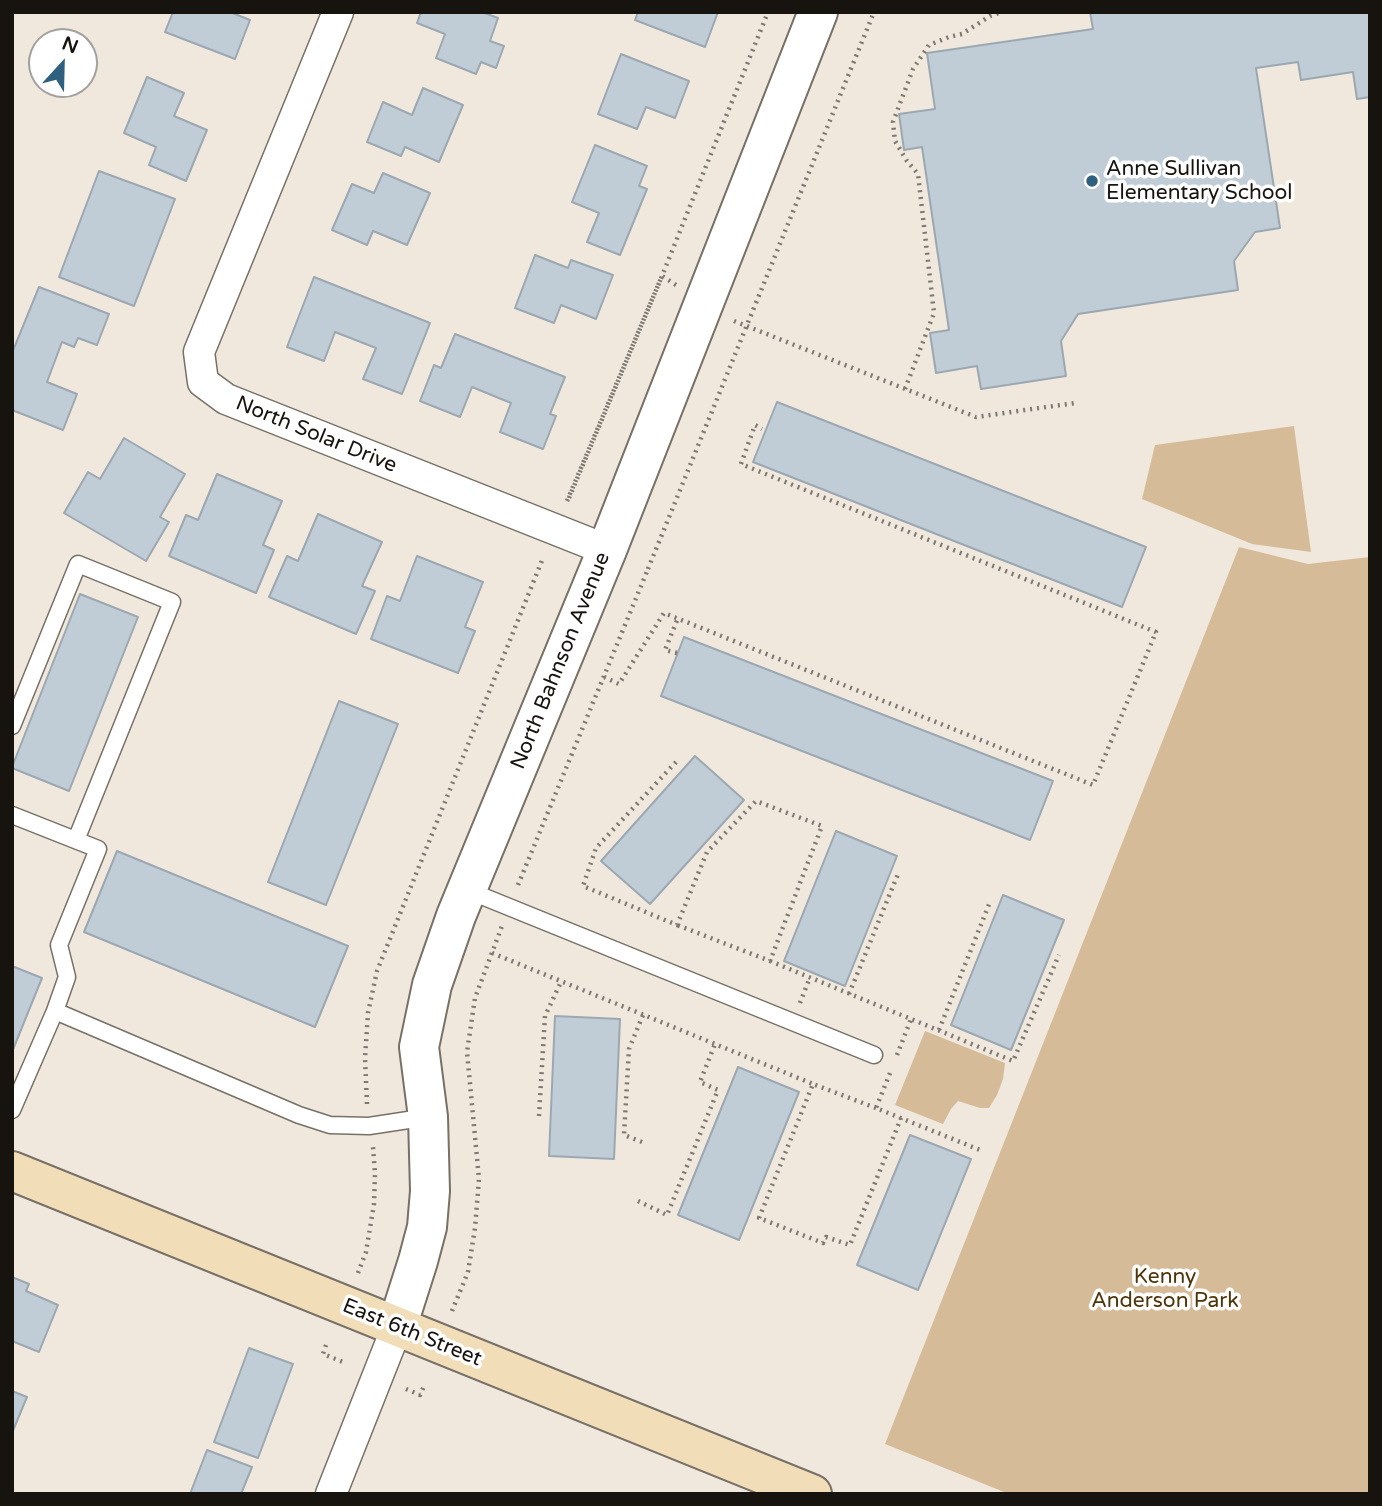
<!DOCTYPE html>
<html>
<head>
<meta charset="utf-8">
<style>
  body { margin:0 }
  #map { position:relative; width:1382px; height:1506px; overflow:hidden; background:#f1e8dd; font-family:"Varela Round",sans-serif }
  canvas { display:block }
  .frame { position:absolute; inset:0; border:14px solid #171410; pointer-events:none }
  .north { position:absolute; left:28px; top:28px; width:70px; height:70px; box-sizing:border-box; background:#fff; border:2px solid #a2a19f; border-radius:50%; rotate:22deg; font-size:19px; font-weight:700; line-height:28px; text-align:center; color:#171410 }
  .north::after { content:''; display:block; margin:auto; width:24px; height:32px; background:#30607f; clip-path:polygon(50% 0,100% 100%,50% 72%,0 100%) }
</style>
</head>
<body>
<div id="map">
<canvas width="1382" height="1506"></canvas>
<div class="frame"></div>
<div class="north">N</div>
</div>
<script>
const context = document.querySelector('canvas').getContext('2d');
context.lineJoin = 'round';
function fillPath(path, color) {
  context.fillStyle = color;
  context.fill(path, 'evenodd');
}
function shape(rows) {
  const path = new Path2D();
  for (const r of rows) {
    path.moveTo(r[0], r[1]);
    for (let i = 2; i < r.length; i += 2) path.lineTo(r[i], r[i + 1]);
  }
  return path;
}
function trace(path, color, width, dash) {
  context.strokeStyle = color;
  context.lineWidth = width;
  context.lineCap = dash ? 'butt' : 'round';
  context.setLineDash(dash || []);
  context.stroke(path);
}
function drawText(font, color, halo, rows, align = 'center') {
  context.font = font + ' "Varela Round",sans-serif';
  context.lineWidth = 7;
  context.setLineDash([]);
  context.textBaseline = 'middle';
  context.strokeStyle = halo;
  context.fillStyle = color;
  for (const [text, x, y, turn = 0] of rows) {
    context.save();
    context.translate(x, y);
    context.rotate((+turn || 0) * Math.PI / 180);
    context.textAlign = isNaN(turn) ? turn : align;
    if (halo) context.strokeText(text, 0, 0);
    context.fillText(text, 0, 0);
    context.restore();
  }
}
fillPath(shape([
  [1294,426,1311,552,1252,544,1142,499,1155,445],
  [1239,547,1308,564,1370,557,1370,1494,1009,1494,885,1444],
  [925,1031,1005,1063,1003,1079,997,1095,989,1108,980,1108,958,1101,951,1109,943,1124,895,1105]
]), '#d5bb98');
const building = shape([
  [173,12,230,12,250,20,235,59,165,32,173,12],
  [421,12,482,12,498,18,490,41,504,46,496,68,481,62,476,74,436,58,445,34,417,23,421,12],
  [638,12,718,12,705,47,635,20,638,12],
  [1090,12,1370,12,1370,97,1357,99,1353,72,1301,80,1298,62,1256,68,1280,228,1255,232,1234,261,1238,290,1078,314,1061,341,1066,376,981,389,977,366,936,373,930,333,949,330,922,147,904,150,899,114,935,109,927,53,1093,29,1090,12],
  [621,54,689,81,675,118,646,107,637,129,598,114,621,54],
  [147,77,184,93,174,116,207,130,186,181,149,165,156,147,124,133,147,77],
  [423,88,463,105,439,162,405,147,401,156,367,142,383,102,412,115,423,88],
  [595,145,647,166,639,186,647,189,620,255,587,242,599,213,572,202,595,145],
  [99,171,175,199,134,306,59,277,99,171],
  [383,173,430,193,407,245,373,231,367,245,332,230,352,184,374,193,383,173],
  [535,255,568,268,571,260,613,275,596,319,561,305,554,323,515,308,535,255],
  [314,277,430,323,402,394,363,379,376,348,335,332,324,361,287,347,314,277],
  [39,287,109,314,97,345,78,338,74,347,62,342,47,382,77,394,63,430,12,410,12,353,39,287],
  [455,334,565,377,550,414,556,416,543,449,500,432,511,403,472,387,460,417,420,401,434,365,441,368,455,334],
  [777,402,1146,547,1122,607,753,462,777,402],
  [124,438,185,474,160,517,169,522,146,561,64,513,88,472,100,479,124,438],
  [217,474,282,501,263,545,274,550,256,593,169,556,186,515,198,520,217,474],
  [318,514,382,542,362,586,375,591,356,634,269,597,287,556,298,561,318,514],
  [417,556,483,582,465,627,475,631,458,673,371,639,387,596,400,601,417,556],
  [80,594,138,617,69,791,12,768,12,767,80,594],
  [684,637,1053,781,1030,840,661,696,684,637],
  [339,701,398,724,326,905,268,882,339,701],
  [695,756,744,800,650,904,601,861,695,756],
  [836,831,897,856,845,986,784,961,836,831],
  [117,851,348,946,315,1027,84,932,117,851],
  [1003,895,1064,920,1011,1050,951,1025,1003,895],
  [12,966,42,978,12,1052,12,966],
  [555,1016,620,1019,614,1159,549,1156,555,1016],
  [738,1067,799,1092,739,1240,678,1215,738,1067],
  [910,1135,971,1159,918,1290,857,1265,910,1135],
  [12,1277,29,1284,26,1291,58,1305,39,1352,12,1341,12,1277],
  [249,1348,293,1364,258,1458,214,1442,249,1348],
  [12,1391,27,1397,12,1433,12,1391],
  [207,1450,252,1467,241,1494,190,1494,207,1450]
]);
fillPath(building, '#c1cdd6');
trace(building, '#9ca8b1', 2);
const service = shape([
  [12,726,78,564,172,602,76,840],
  [12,815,98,849,59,945,67,977,55,1011],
  [467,890,874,1055],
  [12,1110,55,1011,299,1115,330,1125,369,1126,428,1117]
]);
const minor = shape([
  [338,12,199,352,203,382,226,399,607,550],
  [331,1494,397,1327]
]);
const tertiary = shape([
  [397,1327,418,1261,427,1227,430,1191,428,1117,419,1047,432,985,456,916,607,550,818,12]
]);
const secondary = shape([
  [12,1171,812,1494]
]);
trace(service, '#777066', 19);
trace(minor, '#777066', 33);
trace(tertiary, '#777066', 42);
trace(secondary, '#777066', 42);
trace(shape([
  [676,285,662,276,768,12],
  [734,321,976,417,1075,403],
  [905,389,934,313,918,174,907,161,895,141,893,122,913,69,929,45,949,37,962,34,990,16,1002,12],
  [567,501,662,276,569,498],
  [648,569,874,12],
  [677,653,665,650,678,618],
  [604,677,619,684,664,613,1093,785,1156,632,741,464,755,425,762,429],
  [676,762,596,848,583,886,677,925,707,852,756,801,822,826,770,961,677,925],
  [518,885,648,569],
  [492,953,813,1084],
  [770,961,1013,1061,1059,955],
  [849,994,898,874],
  [800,1003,810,977],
  [939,1030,990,902],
  [897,1055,911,1019],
  [890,1073,876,1108,980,1150],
  [367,1104,365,1058,368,1013,377,971,543,558],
  [876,1108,813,1084,759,1218,823,1243,826,1237,850,1245,901,1118],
  [539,1116,545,1016,561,982],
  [642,1142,624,1135,629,1049,643,1015],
  [638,1201,667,1215,718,1090,700,1082,715,1044],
  [358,1273,366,1252,374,1204,375,1174,373,1147],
  [452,1311,468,1272,475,1228,479,1179,467,1052,475,998,502,926],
  [326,1345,323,1354,343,1362],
  [406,1389,420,1395,424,1386]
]), '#7d7870', 4.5, [2, 5]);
trace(service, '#fff', 16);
trace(minor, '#fff', 30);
trace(tertiary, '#fff', 38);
trace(secondary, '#f1ddb8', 38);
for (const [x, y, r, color] of [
  [1092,181,7,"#30607f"]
]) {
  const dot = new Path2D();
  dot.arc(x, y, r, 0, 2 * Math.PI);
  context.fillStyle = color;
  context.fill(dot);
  trace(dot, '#fff', 2.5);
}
drawText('21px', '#171410', '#fff', [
  ["Anne Sullivan",1106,169],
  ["Elementary School",1106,193]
], 'left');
drawText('21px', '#171410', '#fff', [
  ["North Solar Drive",316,435,22],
  ["North Bahnson Avenue",561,661,-68],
  ["East 6th Street",412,1333,22]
]);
drawText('21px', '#4e3409', '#fff', [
  ["Kenny",1165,1277],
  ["Anderson Park",1165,1301]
]);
</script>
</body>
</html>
